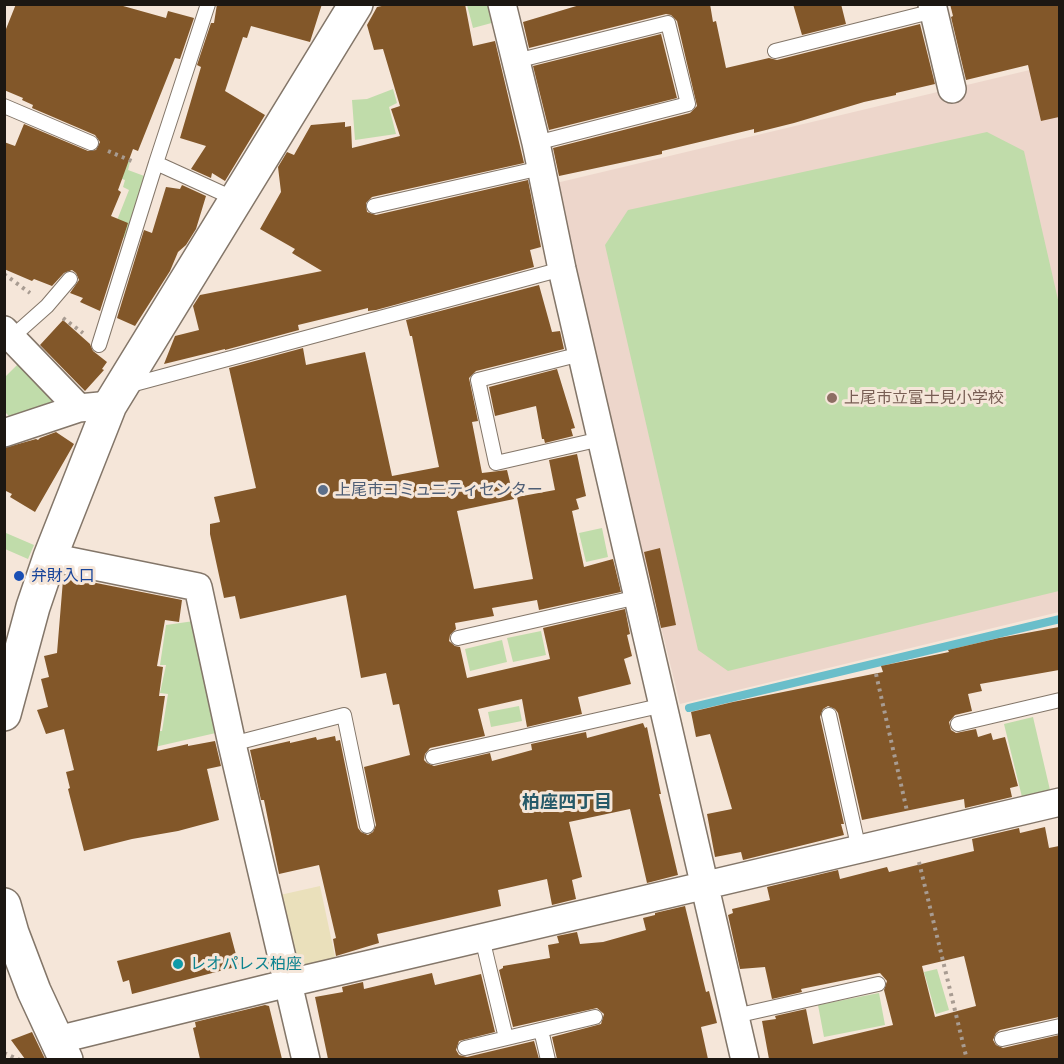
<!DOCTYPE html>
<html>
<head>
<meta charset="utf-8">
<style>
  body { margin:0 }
  #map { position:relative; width:1064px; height:1064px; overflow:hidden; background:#f5e6d9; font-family:Inter,sans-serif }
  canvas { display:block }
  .frame { position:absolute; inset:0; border:6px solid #1c1712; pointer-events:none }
</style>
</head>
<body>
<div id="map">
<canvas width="1064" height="1064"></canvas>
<div class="frame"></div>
</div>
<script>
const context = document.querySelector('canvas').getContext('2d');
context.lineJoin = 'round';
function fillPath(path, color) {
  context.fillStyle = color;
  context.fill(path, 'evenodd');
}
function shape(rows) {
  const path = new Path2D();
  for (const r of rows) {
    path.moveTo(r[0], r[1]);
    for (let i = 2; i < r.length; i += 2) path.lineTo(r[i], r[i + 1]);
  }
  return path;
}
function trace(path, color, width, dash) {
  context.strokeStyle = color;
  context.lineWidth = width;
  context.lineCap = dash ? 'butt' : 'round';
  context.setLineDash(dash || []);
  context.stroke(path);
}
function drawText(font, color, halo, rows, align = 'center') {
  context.font = font + ' Inter,"Noto Sans JP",sans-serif';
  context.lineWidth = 6;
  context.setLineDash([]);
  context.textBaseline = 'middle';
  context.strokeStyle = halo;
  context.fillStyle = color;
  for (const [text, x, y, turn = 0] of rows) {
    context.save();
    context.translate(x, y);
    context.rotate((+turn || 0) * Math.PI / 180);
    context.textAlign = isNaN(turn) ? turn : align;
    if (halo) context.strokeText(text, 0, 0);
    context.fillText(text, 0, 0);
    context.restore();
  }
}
fillPath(shape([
  [1059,63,1059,612,680,704,552,184]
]), '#edd6cb');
fillPath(shape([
  [467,5,495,5,499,21,473,28],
  [393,89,397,103,389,107,396,134,355,140,352,100,367,99],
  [987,132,1024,151,1059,304,1059,591,728,671,698,650,605,245,628,210],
  [97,149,130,162,128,170,147,177,124,238,112,233,129,190,123,187,125,180,90,167],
  [20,362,55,402,10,417,5,412,5,377],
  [602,528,608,557,586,562,579,533],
  [6,533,34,545,28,559,5,549],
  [194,621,220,732,146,749,147,730,162,731,168,694,160,693,166,665,160,665,166,625],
  [541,631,546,655,513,662,507,638],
  [502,640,507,662,470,671,465,649],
  [519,706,522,721,491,727,488,712],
  [1033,717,1050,790,1022,797,1004,724],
  [937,969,949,1010,936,1014,924,972],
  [879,993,885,1025,824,1037,818,1005]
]), '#c0dcaa');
fillPath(shape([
  [320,886,336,961,296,970,280,895]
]), '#eae0bb');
trace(shape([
  [689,708,1060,619]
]), '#6abeca', 8);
fillPath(shape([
  [16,4,116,4,166,18,168,11,194,18,180,59,175,58,138,151,133,149,118,190,121,192,111,216,128,223,100,311,80,302,83,298,70,293,79,280,76,273,72,270,64,273,52,286,34,279,32,281,4,269,4,142,15,146,24,124,88,151,96,150,100,142,95,135,32,108,33,105,22,100,23,98,4,90,4,34],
  [217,4,322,4,310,42,251,26,247,38,243,37,225,91,265,115,225,181,212,173,211,178,191,169,206,146,180,138,201,67,197,65,211,23,214,23],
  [391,4,465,4,473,46,495,41,524,163,372,197,366,203,367,212,376,215,528,180,541,247,530,250,534,267,376,310,368,311,368,308,298,325,299,330,225,350,225,349,164,364,175,336,199,330,193,306,200,295,322,271,292,253,295,249,260,229,281,192,278,167,287,152,294,155,311,125,345,122,345,127,351,126,352,148,400,136,391,109,400,106,383,49,374,50,367,25,377,7],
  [583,4,710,4,713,22,716,21,726,68,769,58,777,60,920,24,935,84,896,93,896,95,864,102,794,123,754,133,754,129,662,151,662,154,559,176,553,148,690,113,697,106,677,21,671,15,666,14,529,48,523,22],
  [793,4,841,4,846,24,802,35],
  [950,4,1059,4,1059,117,1041,121,1028,65,966,80,951,17,953,16],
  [661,34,677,98,549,130,533,66],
  [182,185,206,196,196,229,186,245,178,252,170,271,135,326,117,318,144,230,152,233,166,187,180,189],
  [539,285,552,332,560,331,564,349,476,371,469,378,478,421,472,422,482,473,507,470,514,499,457,511,474,589,533,579,517,497,555,490,549,460,577,454,586,496,576,499,579,509,572,511,584,567,613,559,621,592,539,610,537,600,492,608,494,616,455,623,456,629,450,635,449,641,455,646,460,647,467,678,550,659,543,628,625,609,630,634,627,635,632,656,624,659,631,684,578,697,582,714,527,727,522,699,478,709,485,736,430,748,425,754,424,760,427,763,434,766,490,753,492,761,532,750,531,744,586,732,587,738,643,723,645,728,647,727,661,794,659,794,678,875,647,883,630,809,569,822,582,877,572,880,576,899,552,905,547,879,498,890,501,906,377,934,379,943,336,956,333,939,336,938,319,865,279,874,264,800,261,800,250,750,290,741,290,743,316,737,317,740,335,736,336,741,340,740,358,828,361,832,368,835,373,832,376,825,364,767,410,755,399,704,393,705,386,673,361,678,346,595,240,619,235,596,224,598,210,534,210,524,220,522,214,497,256,488,229,368,303,348,306,365,365,352,392,476,439,467,412,336,410,336,406,320],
  [63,320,90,344,93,351,107,362,102,369,104,370,85,391,40,345],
  [557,369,575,428,571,429,573,436,545,443,544,439,542,439,536,406,495,416,489,387],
  [56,432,74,444,35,512,10,497,12,494,4,490,4,448,36,439,38,440,40,438],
  [660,548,676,625,661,628,644,552],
  [71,578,182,600,179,622,165,620,157,666,163,667,159,696,165,696,157,751,188,744,188,746,215,741,221,766,207,769,219,820,178,831,132,839,84,851,68,789,70,788,66,772,74,770,64,729,46,734,37,710,48,707,41,679,49,677,44,656,57,653,63,580,70,581],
  [1059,627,1059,670,980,684,982,691,968,694,972,711,955,715,949,722,951,730,956,733,976,729,978,737,991,733,993,740,1005,737,1018,786,1010,788,1012,797,965,808,964,799,862,820,838,713,835,709,828,706,823,709,820,717,844,824,841,824,844,835,743,860,741,852,715,857,707,814,732,809,710,734,696,737,691,712,733,702,883,672,881,666,949,652,948,650,999,638],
  [1045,827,1049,848,1059,846,1059,1017,1000,1030,996,1033,993,1040,996,1045,1003,1048,1059,1035,1059,1059,769,1059,762,1021,776,1019,775,1016,806,1009,813,1044,893,1025,884,990,887,981,880,973,801,989,802,992,772,999,765,967,740,969,728,915,733,913,732,909,770,900,767,887,838,870,840,879,887,867,889,872,974,851,972,839,1019,828,1020,833],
  [964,956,976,1006,935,1017,922,966],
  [685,906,706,992,709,991,717,1023,701,1027,708,1059,557,1059,552,1037,601,1024,604,1014,597,1008,513,1027,499,970,503,968,503,966,550,958,548,945,559,943,557,936,577,932,580,944,603,942,646,930,643,918,655,915,655,913],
  [230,932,239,966,132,994,129,980,123,982,117,961],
  [432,973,435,985,481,974,495,1032,459,1041,456,1050,459,1055,467,1057,534,1041,539,1059,328,1059,315,997,343,992,342,987,363,982,364,989],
  [265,1005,269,1006,282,1059,200,1059,193,1028,196,1027,195,1022],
  [32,1032,45,1059,25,1059,11,1040]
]), '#825729');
const service = shape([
  [208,4,156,163,235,199],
  [775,51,934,11],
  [516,61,668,23,688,104,536,143],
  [4,106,91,143],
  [374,206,541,168],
  [11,338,47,306,70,279],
  [99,345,156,163],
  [581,354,478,380,496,463,601,439],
  [127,386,562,269],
  [458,638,638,597],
  [829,715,859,850],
  [958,724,1060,700],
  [232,744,344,715,367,826],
  [433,757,664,705],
  [482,938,506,1038],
  [735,1016,878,984],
  [541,1030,548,1060],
  [1002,1039,1060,1026],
  [465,1048,595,1017]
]);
const minor = shape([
  [502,4,536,143,562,269,745,1060],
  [932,4,952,89],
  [4,330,79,408],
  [4,433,79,408,110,405],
  [50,557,198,587,232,744,306,1060],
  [57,1040,289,983,1060,802]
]);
const tertiary = shape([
  [4,714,33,607,50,557,110,405,356,4],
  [4,905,12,933,34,991,66,1060]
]);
trace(service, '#837669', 16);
trace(minor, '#837669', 30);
trace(tertiary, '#837669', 36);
trace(shape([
  [108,151,134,162],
  [4,274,30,293],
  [63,318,83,333],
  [876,674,907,811],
  [919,862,967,1060],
  [4,1053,20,1060]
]), '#a89c92', 4, [3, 4.5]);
trace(service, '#fff', 14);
trace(minor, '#fff', 27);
trace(tertiary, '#fff', 33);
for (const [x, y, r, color] of [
  [832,398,6,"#8d6e63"],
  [323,490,6,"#5c6f8a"],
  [19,576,6,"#1a4fb4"],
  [178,964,6,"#0f9aa8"]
]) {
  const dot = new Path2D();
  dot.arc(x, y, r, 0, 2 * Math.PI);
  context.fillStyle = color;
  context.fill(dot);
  trace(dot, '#f5e6d9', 2);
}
drawText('16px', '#785e54', '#f5e6d9', [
  ["上尾市立富士見小学校",844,398]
], 'left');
drawText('16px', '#4e5e75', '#f5e6d9', [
  ["上尾市コミュニティセンター",335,490]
], 'left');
drawText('16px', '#164399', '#f5e6d9', [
  ["弁財入口",31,576]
], 'left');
drawText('16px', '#0d838f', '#f5e6d9', [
  ["レオパレス柏座",190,964]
], 'left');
drawText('bold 18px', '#255968', '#f5e6d9', [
  ["柏座四丁目",567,803]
]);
</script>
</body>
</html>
